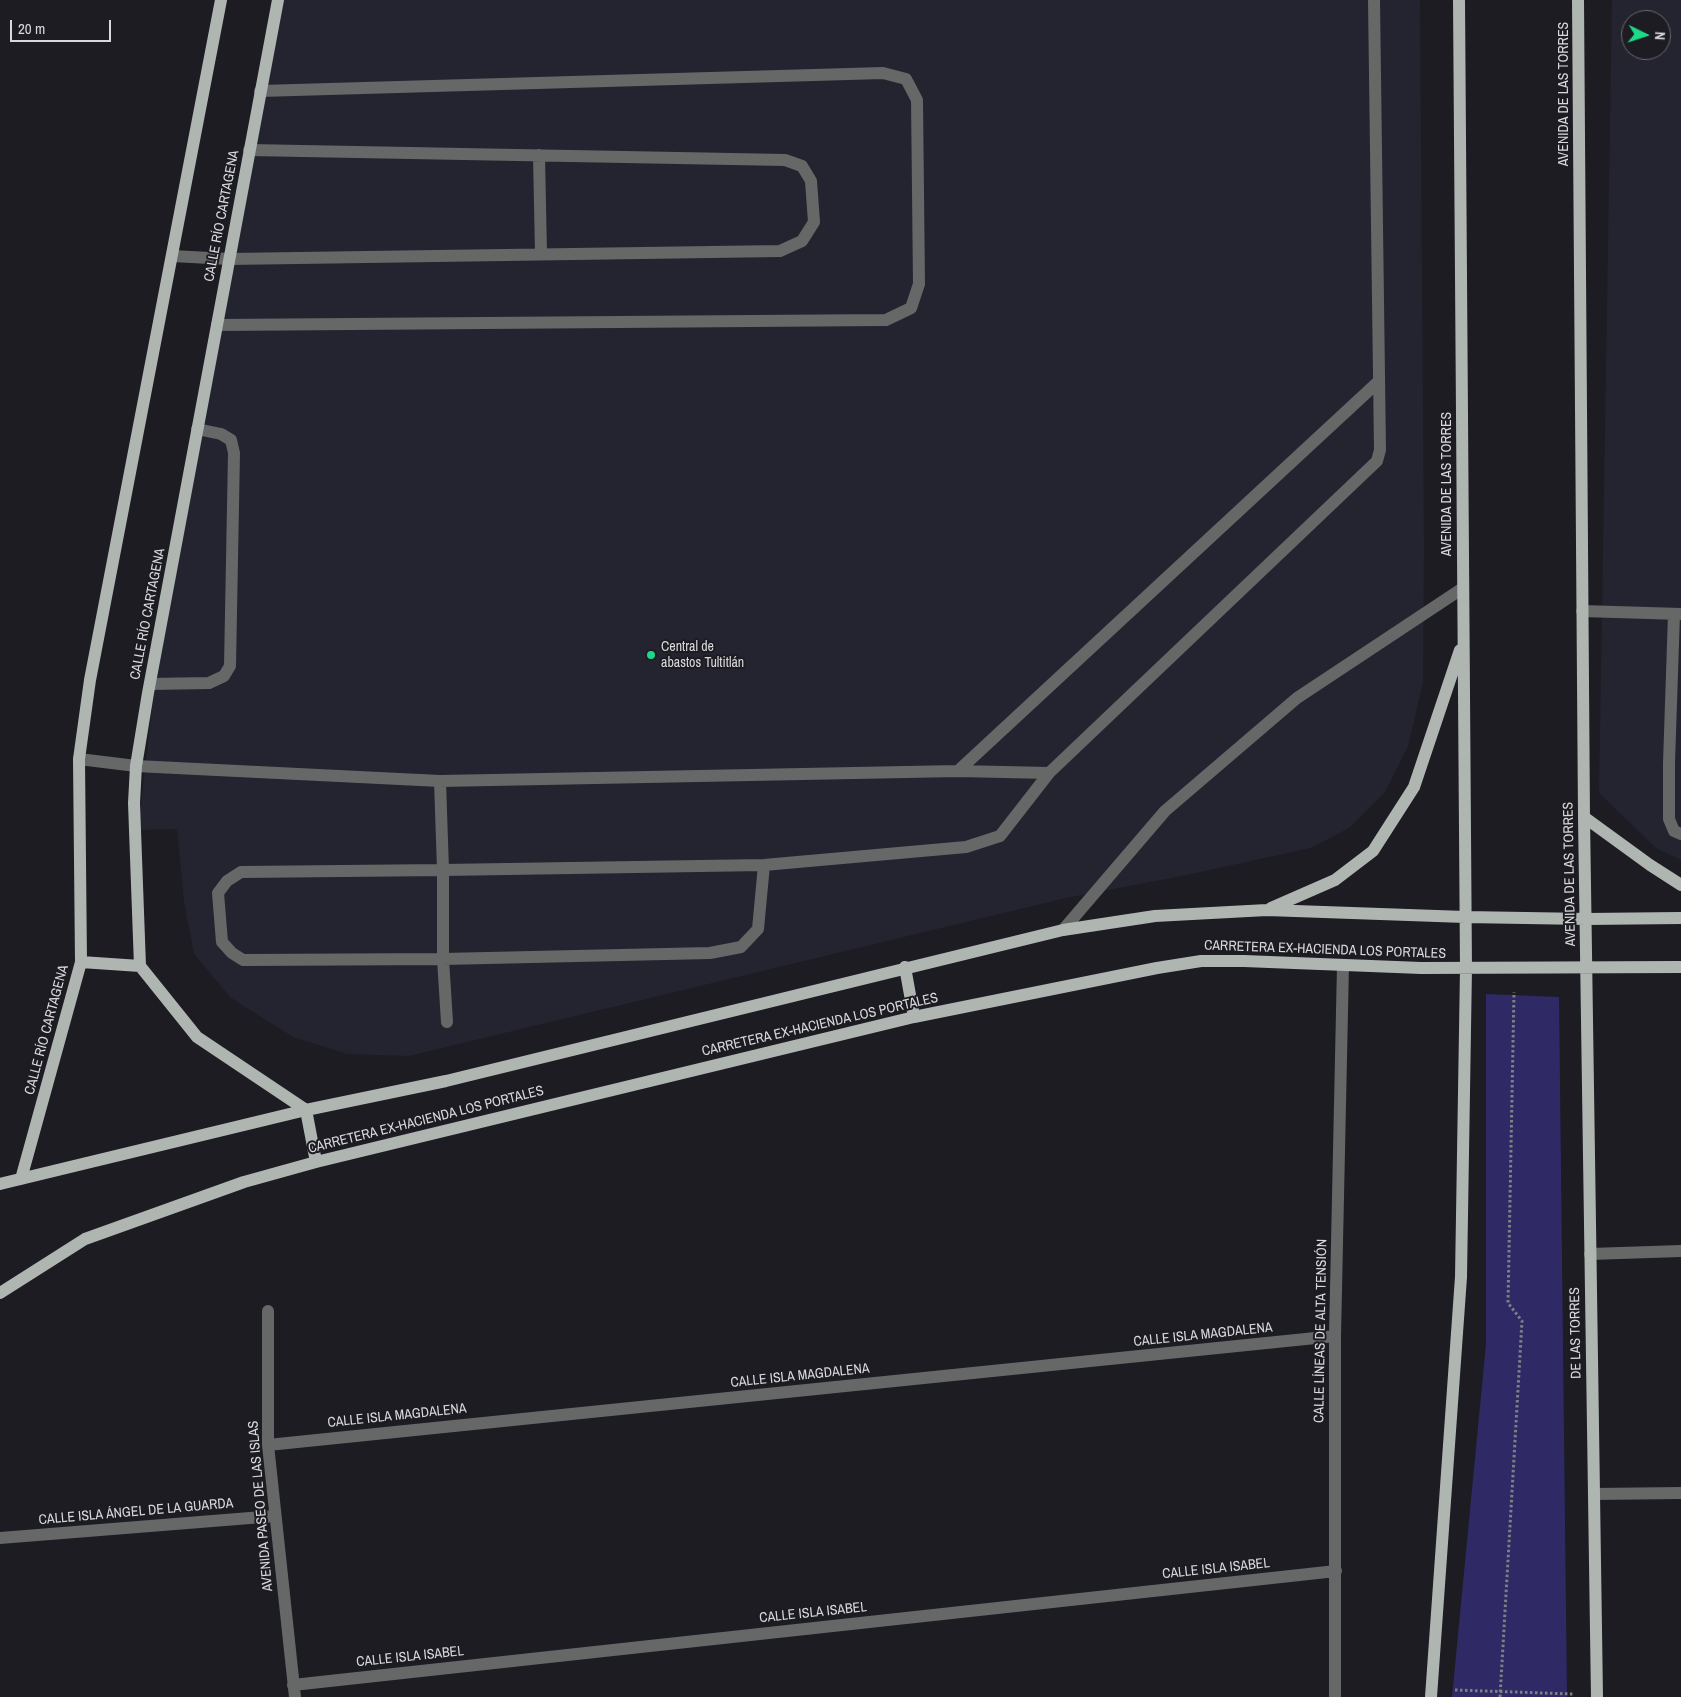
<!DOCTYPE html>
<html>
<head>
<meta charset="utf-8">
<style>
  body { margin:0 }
  #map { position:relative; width:1681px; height:1697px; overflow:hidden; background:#1c1c22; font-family:"Archivo Narrow",sans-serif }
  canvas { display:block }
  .north { position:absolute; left:1621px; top:10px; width:50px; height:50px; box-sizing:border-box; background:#1c1c22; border:1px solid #68686d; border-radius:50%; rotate:94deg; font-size:14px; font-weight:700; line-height:20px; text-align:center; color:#d9d9dd }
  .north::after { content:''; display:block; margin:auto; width:18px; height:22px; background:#1cd988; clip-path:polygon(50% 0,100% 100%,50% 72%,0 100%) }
  .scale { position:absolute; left:10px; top:20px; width:101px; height:22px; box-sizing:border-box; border:2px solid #d9d9dd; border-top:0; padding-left:6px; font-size:15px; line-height:18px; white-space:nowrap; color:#d9d9dd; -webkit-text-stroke:4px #1c1c22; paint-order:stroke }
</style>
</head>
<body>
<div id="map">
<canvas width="1681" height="1697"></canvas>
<div class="north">N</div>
<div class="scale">20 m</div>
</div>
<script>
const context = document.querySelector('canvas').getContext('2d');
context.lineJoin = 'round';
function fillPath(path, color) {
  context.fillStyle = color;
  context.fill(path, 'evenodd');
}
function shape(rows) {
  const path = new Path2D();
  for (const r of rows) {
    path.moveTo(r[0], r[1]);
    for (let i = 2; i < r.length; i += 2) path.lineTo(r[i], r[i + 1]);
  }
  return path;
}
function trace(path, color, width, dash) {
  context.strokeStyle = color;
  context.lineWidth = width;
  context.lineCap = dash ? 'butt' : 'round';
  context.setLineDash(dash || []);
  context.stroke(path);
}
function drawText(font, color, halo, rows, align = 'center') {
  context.font = font + ' "Archivo Narrow",sans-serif';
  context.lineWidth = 4;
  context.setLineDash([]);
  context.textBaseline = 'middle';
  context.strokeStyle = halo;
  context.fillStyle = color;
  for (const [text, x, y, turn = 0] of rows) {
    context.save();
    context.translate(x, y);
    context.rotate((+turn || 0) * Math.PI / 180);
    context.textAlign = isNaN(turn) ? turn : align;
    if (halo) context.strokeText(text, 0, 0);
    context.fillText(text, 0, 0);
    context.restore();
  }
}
fillPath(shape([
  [282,0,1420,0,1424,548,1423,683,1408,746,1385,792,1349,828,1311,848,1182,876,1066,898,409,1056,347,1054,293,1037,231,998,194,954,184,901,177,829,138,830,159,648],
  [1612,0,1681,0,1681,860,1656,848,1599,793],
  [1631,20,1661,20,1661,50,1631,50]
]), '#23242f');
fillPath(shape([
  [1486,994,1559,997,1567,1697,1452,1697,1486,1344]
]), '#2f2a66');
trace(shape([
  [1455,1690,1573,1694],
  [1500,1697,1522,1321,1508,1303,1514,992]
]), '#7f7f84', 3, [2.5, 2.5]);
trace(shape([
  [539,155,541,254],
  [172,256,229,259,780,251,802,241,814,222,811,181,802,166,785,160,249,150],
  [217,325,886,320,911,308,919,284,917,100,906,79,883,73,260,91],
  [1582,611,1681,614],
  [1674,614,1669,763,1669,819,1674,831,1681,834],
  [150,684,209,683,224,676,230,666,234,453,231,440,221,434,197,429],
  [79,759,136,766,440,781,958,771,1049,773,1377,461,1380,450,1374,0],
  [958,771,1378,382],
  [440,781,443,870,764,865,966,847,1000,836,1049,773],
  [1063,930,1165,811,1297,698,1463,588],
  [447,1022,443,959,443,870,241,872,227,881,218,893,222,942,232,953,243,960,443,959,710,953,741,947,758,929,764,865],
  [1590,1254,1681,1251],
  [268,1311,268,1445,295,1697],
  [268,1445,1335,1336],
  [1594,1494,1681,1493],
  [0,1538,275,1516],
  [293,1685,1336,1571],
  [1335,1697,1335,1336,1343,965]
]), '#656866', 12);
trace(shape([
  [278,0,148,693,136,766,134,803,140,966,197,1037,306,1110,316,1162],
  [1578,0,1584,817,1597,1697],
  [1584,817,1650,865,1681,885],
  [1271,908,1335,880,1373,851,1414,787,1460,650],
  [81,962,140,966],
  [905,967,914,1017],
  [21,1179,81,962,79,759,90,680,221,0],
  [0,1184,306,1110,446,1081,1063,930,1155,916,1267,910,1465,917,1586,919,1681,918],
  [0,1293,85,1239,244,1182,316,1162,914,1017,1157,968,1201,961,1244,961,1421,968,1681,967],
  [1431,1697,1461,1277,1466,968,1459,0]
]), '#afb6b1', 12);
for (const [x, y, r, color] of [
  [651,655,5,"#1cd988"]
]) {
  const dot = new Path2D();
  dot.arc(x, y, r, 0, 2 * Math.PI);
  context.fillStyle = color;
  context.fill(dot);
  trace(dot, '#1c1c22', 2);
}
drawText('14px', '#d9d9dd', '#1c1c22', [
  ["AVENIDA DE LAS TORRES",1564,94,-90],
  ["CALLE RÍO CARTAGENA",222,216,-79],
  ["AVENIDA DE LAS TORRES",1447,484,-90],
  ["CALLE RÍO CARTAGENA",148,614,-79],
  ["AVENIDA DE LAS TORRES",1570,874,-91],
  ["CARRETERA EX-HACIENDA LOS PORTALES",1325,950,2],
  ["CARRETERA EX-HACIENDA LOS PORTALES",820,1025,-13],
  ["CALLE RÍO CARTAGENA",47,1030,-75],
  ["CARRETERA EX-HACIENDA LOS PORTALES",426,1120,-14],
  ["CALLE LÍNEAS DE ALTA TENSIÓN",1321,1331,-89],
  ["DE LAS TORRES",1576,1333,-91],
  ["CALLE ISLA MAGDALENA",1203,1335,-6],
  ["CALLE ISLA MAGDALENA",800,1376,-6],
  ["CALLE ISLA MAGDALENA",397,1416,-6],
  ["AVENIDA PASEO DE LAS ISLAS",261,1506,-95],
  ["CALLE ISLA ÁNGEL DE LA GUARDA",136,1512,-5],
  ["CALLE ISLA ISABEL",1216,1569,-6],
  ["CALLE ISLA ISABEL",813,1613,-6],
  ["CALLE ISLA ISABEL",410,1657,-6]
]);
drawText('14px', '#d9d9dd', '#1c1c22', [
  ["Central de",661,647],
  ["abastos Tultitlán",661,663]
], 'left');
</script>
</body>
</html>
